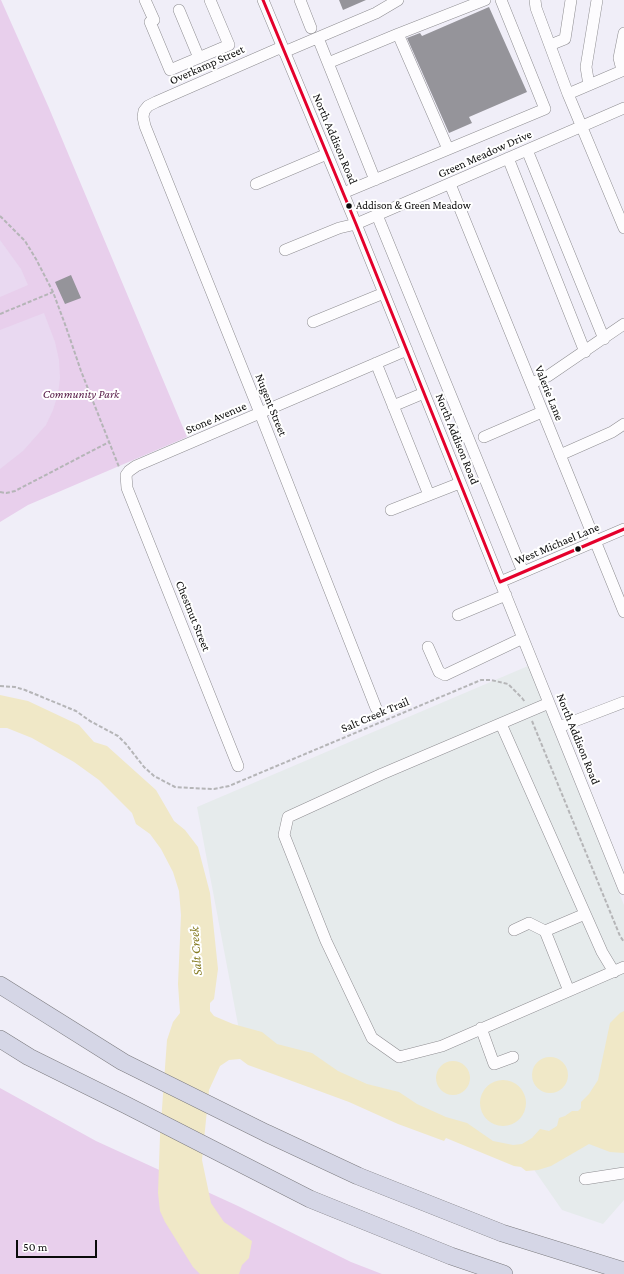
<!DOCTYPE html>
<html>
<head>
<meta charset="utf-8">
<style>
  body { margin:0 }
  #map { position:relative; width:624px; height:1274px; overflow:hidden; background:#f0eef8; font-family:"Crimson Pro",serif }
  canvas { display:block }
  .scale { position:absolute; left:16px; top:1240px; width:81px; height:18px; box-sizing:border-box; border:2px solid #0a0a0a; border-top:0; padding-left:5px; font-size:12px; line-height:14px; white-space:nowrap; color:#0a0a0a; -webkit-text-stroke:3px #fff; paint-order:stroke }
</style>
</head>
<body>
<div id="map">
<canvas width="624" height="1274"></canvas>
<div class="scale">50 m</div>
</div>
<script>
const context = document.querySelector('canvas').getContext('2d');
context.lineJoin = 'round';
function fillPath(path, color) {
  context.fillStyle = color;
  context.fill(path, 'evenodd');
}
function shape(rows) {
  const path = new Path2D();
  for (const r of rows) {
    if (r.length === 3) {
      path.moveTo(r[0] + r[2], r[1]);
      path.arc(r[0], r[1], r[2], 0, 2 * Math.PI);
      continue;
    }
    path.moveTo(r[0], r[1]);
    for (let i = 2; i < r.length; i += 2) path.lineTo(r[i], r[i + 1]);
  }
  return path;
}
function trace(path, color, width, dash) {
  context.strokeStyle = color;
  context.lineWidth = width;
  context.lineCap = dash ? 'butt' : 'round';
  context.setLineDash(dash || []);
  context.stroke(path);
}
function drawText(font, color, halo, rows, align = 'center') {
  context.font = font + ' "Crimson Pro",serif';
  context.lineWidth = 4;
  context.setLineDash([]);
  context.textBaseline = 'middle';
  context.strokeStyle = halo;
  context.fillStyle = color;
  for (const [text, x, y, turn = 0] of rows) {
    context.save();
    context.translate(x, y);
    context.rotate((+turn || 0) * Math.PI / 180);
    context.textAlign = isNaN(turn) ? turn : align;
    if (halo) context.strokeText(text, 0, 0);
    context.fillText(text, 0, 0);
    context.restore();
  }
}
fillPath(shape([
  [528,666,624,905,624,1200,603,1224,562,1210,528,1161,239,1030,197,807]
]), '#e6ebec');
fillPath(shape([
  [0,0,1,0,49,108,187,437,28,505,0,522],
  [0,1088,96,1141,238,1206,351,1262,382,1274,0,1274]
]), '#e8cfec');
fillPath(shape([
  [0,240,21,269,28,285,0,297],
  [44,313,55,342,59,360,60,378,58,394,53,410,46,425,23,451,0,469,0,330]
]), '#e9d9f1');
fillPath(shape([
  [0,695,28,701,79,725,94,742,107,746,156,790,174,821,185,830,198,847,210,893,218,969,214,999,210,1003,210,1011,214,1016,233,1024,262,1032,277,1044,312,1053,338,1071,367,1084,399,1092,417,1104,446,1117,467,1123,493,1141,513,1145,522,1144,532,1138,540,1129,549,1131,557,1126,559,1118,565,1116,572,1111,578,1111,581,1108,581,1102,589,1094,598,1080,610,1023,620,1013,624,1011,624,1153,610,1152,589,1144,551,1166,538,1170,526,1171,521,1167,514,1166,446,1138,444,1141,398,1124,349,1102,273,1074,248,1065,240,1059,229,1060,220,1066,209,1090,202,1160,211,1203,224,1222,252,1241,249,1258,242,1265,239,1274,200,1274,193,1267,165,1222,160,1211,158,1193,160,1136,167,1040,173,1022,180,1013,178,984,181,915,179,891,173,872,161,849,150,834,136,824,132,813,99,780,74,762,32,738,7,728,0,728],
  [550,1075,18],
  [453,1078,17],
  [503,1103,23]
]), '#f0e8c7');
fillPath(shape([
  [339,0,366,0,343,10],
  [489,7,527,92,469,117,472,123,449,133,407,38,420,33,422,36],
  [71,275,81,298,65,304,55,282]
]), '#95949a');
const minor = shape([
  [145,0,154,20],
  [263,0,356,224,624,889],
  [300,0,311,28],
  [535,0,536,8,568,94,624,228],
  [179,10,199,58],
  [150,22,170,70,229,45,210,0],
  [398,34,485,0],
  [318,38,375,180],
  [550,45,565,39,571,0],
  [282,47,156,102,148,106,144,111,143,117,145,126,260,413,376,708],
  [284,52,376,13,398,0],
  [328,63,398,34,448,149],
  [622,70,619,58,624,33],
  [589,85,586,67,597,0],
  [568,94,624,70],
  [527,150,604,339],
  [508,158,585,352],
  [256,184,327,154],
  [450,184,624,612],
  [343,193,545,109,501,0],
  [377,215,523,572],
  [285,250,339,228,356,224,377,215,624,108],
  [313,322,384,293],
  [376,363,429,495],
  [532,383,548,376,624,324],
  [393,406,424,393],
  [484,437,542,412],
  [560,455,612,432,624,424],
  [391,510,460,483],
  [500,582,624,529],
  [458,615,506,595],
  [428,647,439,672,445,675,523,638],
  [549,703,382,774,288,817,284,835,326,941,372,1038,399,1057,442,1046,624,967],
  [501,724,602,952,614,972],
  [559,727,624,702],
  [238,766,127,488,126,475,129,471,136,466,407,350],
  [514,930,529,923,545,931,569,991],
  [545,931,585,914],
  [481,1028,494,1064,513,1057],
  [585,1179,624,1173]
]);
const highway = shape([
  [0,985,123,1062,266,1133,358,1176,502,1233,624,1271],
  [0,1039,29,1057,126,1105,310,1199,451,1256,504,1274]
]);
trace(minor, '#8e8d91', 12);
trace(highway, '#7b7a7e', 18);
trace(shape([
  [0,216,25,241,36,259,53,292,66,327,81,371,119,467],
  [0,314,53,292],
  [0,492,6,493,15,491,109,442],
  [0,686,15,687,25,690,76,711,90,721,118,736,126,744,144,767,154,776,175,787,191,788,214,789,229,786,481,680,491,680,508,684,522,698,525,702],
  [532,721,620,936,624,942]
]), '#b5b5b7', 2, [4, 2]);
trace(minor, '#fdfcfe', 11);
trace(highway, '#d5d6e6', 17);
trace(shape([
  [263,0,356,224,500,582],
  [500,582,624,529]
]), '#e4002b', 3);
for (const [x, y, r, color] of [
  [349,206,3.5,"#0a0a0a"],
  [578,549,3.5,"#0a0a0a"]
]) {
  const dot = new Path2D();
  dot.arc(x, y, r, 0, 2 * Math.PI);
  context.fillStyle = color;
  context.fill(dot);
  trace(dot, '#fff', 1.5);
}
drawText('11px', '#0a0a0a', '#fff', [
  ["Addison & Green Meadow",356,206]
], 'left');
drawText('12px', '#0a0a0a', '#fff', [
  ["Overkamp Street",207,65,-24],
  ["North Addison Road",335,139,67],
  ["Green Meadow Drive",485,154,-24],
  ["Valerie Lane",549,393,68],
  ["Nugent Street",271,405,68],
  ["Stone Avenue",216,418,-23],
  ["North Addison Road",457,439,68],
  ["West Michael Lane",557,544,-23],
  ["Chestnut Street",193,616,68],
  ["Salt Creek Trail",375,715,-23],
  ["North Addison Road",578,739,68]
]);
drawText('italic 12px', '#5b214c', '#fff', [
  ["Community Park",81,394]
]);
drawText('italic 13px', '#82781e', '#fff', [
  ["Salt Creek",196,951,-94]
]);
</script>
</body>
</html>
